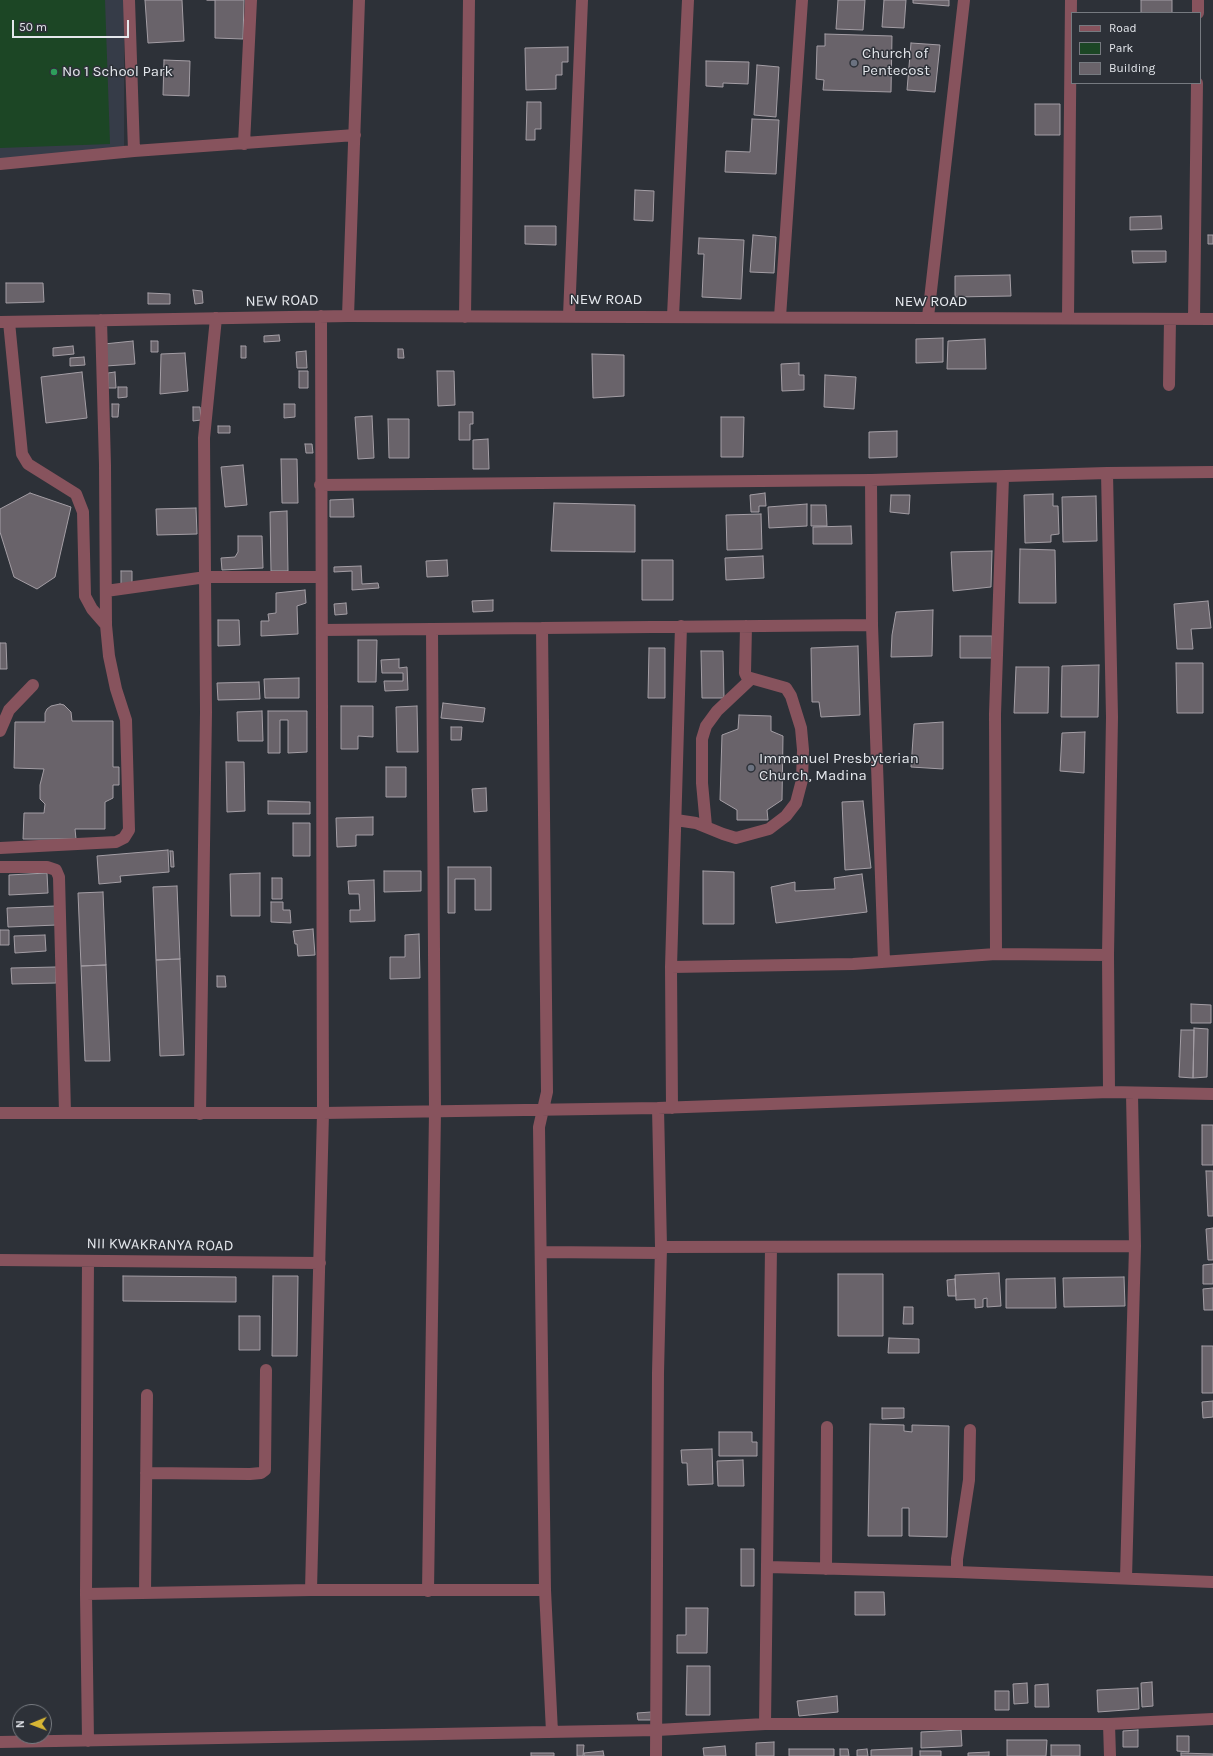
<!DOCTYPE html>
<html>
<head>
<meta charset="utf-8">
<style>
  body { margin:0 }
  #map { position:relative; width:1213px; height:1756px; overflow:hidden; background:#2d3138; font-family:Karla,sans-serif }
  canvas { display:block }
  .legend { position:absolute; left:1071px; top:12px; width:130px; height:72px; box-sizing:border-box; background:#2d3138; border:1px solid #767a80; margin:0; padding:5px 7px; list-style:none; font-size:12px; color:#e4e7ec }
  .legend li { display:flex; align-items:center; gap:8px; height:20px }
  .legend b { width:20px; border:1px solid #767a80 }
  .north { position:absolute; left:12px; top:1704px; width:40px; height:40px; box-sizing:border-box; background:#2d3138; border:1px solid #767a80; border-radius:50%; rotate:269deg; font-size:11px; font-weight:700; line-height:16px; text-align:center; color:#e4e7ec }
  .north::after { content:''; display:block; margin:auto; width:14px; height:18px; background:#d6b534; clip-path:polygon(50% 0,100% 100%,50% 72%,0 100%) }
  .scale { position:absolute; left:12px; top:20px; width:117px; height:18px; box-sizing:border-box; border:2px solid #e4e7ec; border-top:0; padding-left:5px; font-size:12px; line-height:14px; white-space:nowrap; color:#e4e7ec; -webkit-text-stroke:3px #2d3138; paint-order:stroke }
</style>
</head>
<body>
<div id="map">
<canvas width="1213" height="1756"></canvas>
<ul class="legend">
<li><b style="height:5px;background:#87535d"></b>Road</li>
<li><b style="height:11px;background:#1c4625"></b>Park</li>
<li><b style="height:11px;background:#69636a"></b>Building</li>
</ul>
<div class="north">N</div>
<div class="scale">50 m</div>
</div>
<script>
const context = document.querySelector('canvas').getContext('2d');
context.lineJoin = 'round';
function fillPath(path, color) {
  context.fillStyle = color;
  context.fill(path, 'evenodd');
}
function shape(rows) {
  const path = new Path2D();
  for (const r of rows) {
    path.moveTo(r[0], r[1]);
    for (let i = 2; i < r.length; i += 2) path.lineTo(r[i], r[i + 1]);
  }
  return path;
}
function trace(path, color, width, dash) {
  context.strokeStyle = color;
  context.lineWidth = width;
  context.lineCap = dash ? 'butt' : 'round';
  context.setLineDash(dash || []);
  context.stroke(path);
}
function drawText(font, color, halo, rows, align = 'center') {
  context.font = font + ' Karla,sans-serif';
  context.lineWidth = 3;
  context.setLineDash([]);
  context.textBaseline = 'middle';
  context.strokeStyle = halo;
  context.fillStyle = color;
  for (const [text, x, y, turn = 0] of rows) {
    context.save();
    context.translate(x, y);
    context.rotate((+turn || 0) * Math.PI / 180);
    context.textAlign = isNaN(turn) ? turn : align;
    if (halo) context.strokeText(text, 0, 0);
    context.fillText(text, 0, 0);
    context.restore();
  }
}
fillPath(shape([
  [0,0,124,0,124,147,0,159]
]), '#363c48');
fillPath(shape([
  [0,0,105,0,110,144,0,148]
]), '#1c4625');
const building = shape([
  [145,0,182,0,184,41,148,43,145,0],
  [207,0,244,0,243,39,215,38,215,0,207,0],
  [838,0,865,0,863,30,836,29,838,0],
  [884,0,906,0,904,28,882,27,884,0],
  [913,0,949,0,949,6,913,3,913,0],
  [1141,0,1172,0,1172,13,1141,13,1141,0],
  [825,34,892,36,891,92,823,90,824,80,816,79,817,46,825,46,825,34],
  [911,43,940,45,935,92,907,90,911,43],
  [568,47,568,62,562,62,562,75,556,75,556,89,526,90,525,48,568,47],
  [164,60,190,61,189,96,163,95,164,60],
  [706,61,749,62,748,84,723,83,723,87,706,86,706,61],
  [757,65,779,67,776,117,754,115,757,65],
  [527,102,541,102,541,129,535,129,535,140,526,140,527,102],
  [1035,104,1060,104,1060,135,1035,135,1035,104],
  [752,119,779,120,776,174,725,172,726,151,750,152,752,119],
  [635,190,654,191,653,221,634,220,635,190],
  [1161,216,1162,229,1130,230,1130,217,1161,216],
  [525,226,556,226,556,245,525,244,525,226],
  [753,235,776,237,774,273,750,272,753,235],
  [1208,235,1213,235,1213,244,1208,244,1208,235],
  [699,238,744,240,741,299,702,297,704,254,698,254,699,238],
  [1132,251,1166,251,1166,262,1133,263,1132,251],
  [1010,275,1011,296,955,297,955,276,1010,275],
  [6,283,43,283,44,302,6,303,6,283],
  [193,290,202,291,203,303,195,304,193,290],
  [148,293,170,294,170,304,148,304,148,293],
  [279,335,280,341,264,342,264,336,279,335],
  [943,338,943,362,916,363,916,339,943,338],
  [985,339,986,369,947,369,948,341,985,339],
  [133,341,135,364,106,366,104,344,133,341],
  [151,341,158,341,158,352,151,352,151,341],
  [73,346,74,354,53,356,53,348,73,346],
  [241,346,246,346,246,358,241,358,241,346],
  [398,349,403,349,404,358,398,358,398,349],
  [306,351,307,368,297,368,296,352,306,351],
  [185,353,188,391,160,394,161,354,185,353],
  [592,354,624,355,624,396,593,398,592,354],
  [84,357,85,365,70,366,70,358,84,357],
  [799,363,799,375,804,375,804,390,782,391,781,364,799,363],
  [299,371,308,371,308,388,299,388,299,371],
  [437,371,454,371,455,405,438,406,437,371],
  [82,372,87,418,46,423,41,377,82,372],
  [115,372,116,388,108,388,108,373,115,372],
  [825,375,856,377,854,409,824,407,825,375],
  [118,387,127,387,127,397,118,398,118,387],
  [112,404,119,404,118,417,112,417,112,404],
  [284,404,295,404,295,417,284,418,284,404],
  [193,407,200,407,201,420,193,421,193,407],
  [459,412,473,412,473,424,470,424,470,440,459,440,459,412],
  [372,416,374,458,358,459,355,417,372,416],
  [721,417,744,417,743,457,721,457,721,417],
  [388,419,409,419,409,458,389,458,388,419],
  [218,426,230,426,230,433,218,433,218,426],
  [897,431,897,457,869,458,869,432,897,431],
  [488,439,489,469,473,469,473,440,488,439],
  [305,444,312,444,313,453,306,453,305,444],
  [281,459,297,459,298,503,282,503,281,459],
  [243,465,247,505,225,507,221,467,243,465],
  [30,493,71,507,55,577,37,589,14,577,0,532,0,509,30,493],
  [765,493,766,506,759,506,759,512,751,512,750,495,765,493],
  [1053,494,1053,506,1058,506,1059,534,1051,535,1051,542,1025,543,1024,495,1053,494],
  [891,495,910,495,909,514,890,512,891,495],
  [1096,496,1097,541,1063,542,1062,497,1096,496],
  [353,499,354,517,330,517,330,500,353,499],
  [554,503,635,505,635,552,551,551,554,503],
  [807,504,807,526,769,528,768,507,807,504],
  [811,505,826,505,827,526,811,526,811,505],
  [196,508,197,534,157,535,156,509,196,508],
  [287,511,288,571,271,571,270,512,287,511],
  [761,514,762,549,727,550,726,515,761,514],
  [851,526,852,544,813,544,813,527,851,526],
  [238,536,262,536,263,568,222,570,221,558,235,557,238,552,238,536],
  [1020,549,1055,550,1056,603,1019,603,1020,549],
  [992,551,991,587,953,591,951,552,992,551],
  [763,556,764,578,726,580,725,558,763,556],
  [447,560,448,576,427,577,426,561,447,560],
  [642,560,673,560,673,600,642,600,642,560],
  [361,566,362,584,378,583,379,588,352,590,352,571,334,572,334,567,361,566],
  [121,571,132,571,132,585,121,585,121,571],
  [305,590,306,603,297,606,298,634,261,636,261,621,269,621,268,614,276,613,276,593,305,590],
  [493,600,493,611,473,612,472,601,493,600],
  [1208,601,1211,628,1191,629,1193,649,1177,649,1174,604,1208,601],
  [346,603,347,614,335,615,334,604,346,603],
  [933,610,932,656,891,657,892,635,896,612,933,610],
  [218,620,239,620,240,645,218,646,218,620],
  [960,636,992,636,992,658,960,658,960,636],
  [358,640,377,640,376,682,358,682,358,640],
  [0,643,6,643,7,669,0,669,0,643],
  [858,646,860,715,821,717,819,702,812,702,811,648,858,646],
  [649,648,665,648,665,698,648,698,649,648],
  [701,651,723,651,724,698,702,698,701,651],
  [399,659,399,668,407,667,408,690,385,691,384,681,403,681,403,673,382,673,381,660,399,659],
  [1176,663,1203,663,1203,713,1177,713,1176,663],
  [1099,665,1098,717,1061,717,1062,666,1099,665],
  [1016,667,1049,667,1048,713,1014,713,1016,667],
  [299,678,299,698,265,698,264,679,299,678],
  [259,682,260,699,218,700,217,683,259,682],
  [443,703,485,708,483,722,441,718,443,703],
  [60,704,64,705,71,712,72,721,113,721,113,767,119,767,119,785,113,785,113,798,105,802,105,829,75,829,76,839,23,839,24,813,44,813,45,804,40,799,40,785,44,769,14,768,15,722,45,722,45,713,47,709,51,706,60,704],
  [341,706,373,706,373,737,358,736,358,749,341,749,341,706],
  [417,706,418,752,397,752,396,707,417,706],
  [262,711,263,741,238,741,237,712,262,711],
  [268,711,307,711,307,752,288,753,288,720,280,720,280,753,268,753,268,711],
  [739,715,771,716,771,731,783,736,782,800,767,810,768,820,737,820,737,810,720,800,722,735,738,729,739,715],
  [943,722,943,769,911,767,914,724,943,722],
  [451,727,462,727,461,740,451,740,451,727],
  [1085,732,1084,773,1060,771,1062,733,1085,732],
  [226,762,244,762,245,811,227,812,226,762],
  [386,767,406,767,406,797,386,797,386,767],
  [486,788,487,811,474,812,472,789,486,788],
  [268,801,310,802,310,814,268,814,268,801],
  [863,801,871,868,845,870,842,802,863,801],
  [373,817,373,835,356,835,356,846,337,847,336,818,373,817],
  [293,823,310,823,310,856,293,856,293,823],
  [168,850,169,872,120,876,121,882,99,884,97,856,168,850],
  [170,851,173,851,174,867,171,867,170,851],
  [448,867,491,867,491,910,475,910,475,879,455,879,455,913,448,913,448,867],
  [384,871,421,871,421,891,384,892,384,871],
  [703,871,734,872,734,924,703,924,703,871],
  [47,873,48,893,9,895,9,875,47,873],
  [260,873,260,916,231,916,230,874,260,873],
  [862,874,867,912,776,923,771,887,795,882,795,891,835,889,834,878,862,874],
  [272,878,282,878,282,899,272,899,272,878],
  [374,880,375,921,350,922,350,910,360,910,359,894,349,894,348,881,374,880],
  [177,886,180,959,156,960,153,887,177,886],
  [103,892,106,965,81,966,78,893,103,892],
  [271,902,283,902,283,910,290,910,291,923,271,922,271,902],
  [56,906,57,925,8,927,7,908,56,906],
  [313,929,315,955,298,956,297,944,295,944,293,931,313,929],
  [0,930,9,930,9,945,0,945,0,930],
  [419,934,420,978,390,979,390,957,405,957,405,935,419,934],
  [45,935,46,951,15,953,14,936,45,935],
  [180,959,184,1055,160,1056,156,960,180,959],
  [106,965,110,1061,85,1061,81,966,106,965],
  [56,967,56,983,12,984,11,968,56,967],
  [217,976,225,976,226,987,217,987,217,976],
  [1191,1004,1211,1005,1211,1023,1191,1023,1191,1004],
  [1194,1028,1208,1029,1207,1077,1193,1078,1194,1028],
  [1181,1030,1194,1030,1193,1078,1179,1077,1181,1030],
  [1202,1125,1213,1125,1213,1165,1202,1165,1202,1125],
  [1206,1171,1213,1171,1213,1216,1208,1216,1206,1171],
  [1213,1228,1213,1260,1208,1260,1206,1229,1213,1228],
  [1213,1264,1213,1284,1203,1284,1203,1265,1213,1264],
  [999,1273,1001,1306,987,1307,987,1298,983,1299,983,1307,975,1308,975,1299,956,1300,955,1275,999,1273],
  [838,1274,883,1274,883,1336,838,1336,838,1274],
  [123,1276,236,1277,236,1302,123,1301,123,1276],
  [273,1276,298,1276,297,1356,272,1356,273,1276],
  [1124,1277,1125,1306,1064,1307,1063,1278,1124,1277],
  [1055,1278,1056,1308,1006,1308,1006,1279,1055,1278],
  [955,1279,956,1296,948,1296,947,1280,955,1279],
  [1213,1288,1213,1310,1204,1310,1203,1289,1213,1288],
  [904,1307,913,1307,913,1324,903,1324,904,1307],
  [239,1316,260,1316,260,1350,239,1350,239,1316],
  [889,1338,919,1339,919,1353,888,1353,889,1338],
  [1202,1346,1213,1346,1213,1393,1202,1393,1202,1346],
  [1213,1401,1213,1417,1203,1418,1202,1402,1213,1401],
  [882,1408,904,1408,904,1418,882,1419,882,1408],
  [870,1424,904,1425,904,1431,912,1432,912,1425,949,1426,947,1537,909,1536,909,1508,902,1508,902,1536,868,1536,870,1424],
  [719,1432,752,1432,752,1442,757,1442,757,1456,719,1456,719,1432],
  [712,1449,713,1484,688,1485,687,1463,682,1463,681,1450,712,1449],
  [743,1460,744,1486,718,1486,717,1461,743,1460],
  [741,1549,754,1549,754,1586,741,1586,741,1549],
  [855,1592,884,1592,885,1615,855,1615,855,1592],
  [686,1608,708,1608,707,1653,677,1653,677,1635,686,1635,686,1608],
  [687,1666,710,1666,710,1715,686,1715,687,1666],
  [1152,1682,1153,1706,1142,1707,1141,1683,1152,1682],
  [1027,1683,1028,1703,1014,1704,1013,1684,1027,1683],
  [1048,1684,1049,1707,1035,1707,1035,1685,1048,1684],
  [1138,1688,1139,1709,1098,1712,1097,1690,1138,1688],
  [995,1691,1009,1691,1009,1710,995,1710,995,1691],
  [837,1696,838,1712,799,1716,797,1701,837,1696],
  [651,1712,651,1720,638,1720,637,1713,651,1712],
  [961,1730,962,1746,921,1748,921,1732,961,1730],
  [1138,1730,1138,1747,1123,1747,1123,1731,1138,1730],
  [1177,1736,1189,1736,1189,1752,1177,1751,1177,1736],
  [1007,1740,1047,1740,1046,1756,1007,1756,1007,1740],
  [774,1742,774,1756,756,1756,756,1743,774,1742],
  [577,1745,584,1745,583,1756,577,1756,577,1745],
  [1051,1745,1080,1745,1080,1756,1051,1756,1051,1745],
  [725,1746,726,1756,704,1756,703,1748,725,1746],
  [912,1748,912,1756,871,1756,871,1750,912,1748],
  [789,1749,834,1749,834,1756,789,1756,789,1749],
  [840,1749,848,1749,849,1756,840,1756,840,1749],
  [867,1749,868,1756,857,1756,857,1750,867,1749],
  [603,1751,604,1756,584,1756,584,1753,603,1751],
  [920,1751,941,1751,941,1756,920,1756,920,1751],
  [989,1752,989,1756,968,1756,968,1753,989,1752],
  [531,1753,554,1753,554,1756,531,1756,531,1753],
  [1181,1753,1213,1754,1213,1756,1181,1756,1181,1753]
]);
fillPath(building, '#69636a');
trace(building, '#a49ea5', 1);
trace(shape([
  [129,0,134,151],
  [1198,13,1198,0],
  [244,144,251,0],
  [0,164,134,151,355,135],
  [348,316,359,0],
  [569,316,582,0],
  [673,316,688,0],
  [465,317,469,0],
  [780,317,802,0],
  [928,317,964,0],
  [1068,318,1071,0],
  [1194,319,1197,83],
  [0,322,348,316,1213,319],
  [9,322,22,454,28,464,76,494,83,512,85,596,92,609,106,625],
  [1169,385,1170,319],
  [1107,473,1112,717,1108,955,1109,1092],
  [871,480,872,625,884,961],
  [320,485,871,480,1107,473,1213,472],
  [106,591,206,577,321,577],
  [542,628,547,1092,539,1127,545,1590,552,1732],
  [322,630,872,625],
  [0,731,9,710,33,685],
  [676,820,696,823,723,834,736,838,769,829,786,816,796,803,802,780,803,750,801,728,791,696,786,688,747,677,745,673,746,626],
  [706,826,702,783,702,739,706,726,717,711,751,679],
  [0,848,116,842,124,838,129,830,126,720,116,689,109,656,106,625,105,465,101,320],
  [0,867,47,867,56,870,59,877,65,1113],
  [996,954,995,714,1003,477],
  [671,967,853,964,996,954,1108,955],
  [672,1108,671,967,681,626],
  [0,1113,323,1113,658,1108,1109,1092,1213,1094],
  [200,1114,206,712,204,438,216,318],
  [661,1247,1135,1246],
  [541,1252,661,1253],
  [0,1260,320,1263],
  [146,1473,250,1474,261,1473,265,1470,266,1370],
  [768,1567,957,1572,1213,1582],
  [826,1569,827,1427],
  [957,1572,957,1559,969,1480,970,1430],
  [1126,1578,1135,1246,1132,1094],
  [311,1590,323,1113,321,316],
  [428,1591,435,1111,432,629],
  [145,1593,147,1395],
  [86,1594,311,1590,545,1590],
  [765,1724,771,1247],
  [1109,1724,1110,1756],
  [88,1741,86,1594,88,1261],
  [0,1742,657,1730,765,1724,1109,1724,1213,1719],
  [656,1756,658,1373,661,1247,658,1108]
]), '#87535d', 12);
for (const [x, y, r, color] of [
  [854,63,4,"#6b7280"],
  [54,72,4,"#2e9e5b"],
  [751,768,4,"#6b7280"]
]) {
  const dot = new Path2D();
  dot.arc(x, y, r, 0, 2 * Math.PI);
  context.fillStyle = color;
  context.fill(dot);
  trace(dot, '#2d3138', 1.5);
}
drawText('15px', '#e4e7ec', '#2d3138', [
  ["Church of",862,54],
  ["Pentecost",862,71],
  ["No 1 School Park",62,72],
  ["Immanuel Presbyterian",759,759],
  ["Church, Madina",759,776]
], 'left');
drawText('15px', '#e4e7ec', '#2d3138', [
  ["NEW ROAD",606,300],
  ["NEW ROAD",282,301,-1],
  ["NEW ROAD",931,302],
  ["NII KWAKRANYA ROAD",160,1245,1]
]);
</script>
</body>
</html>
